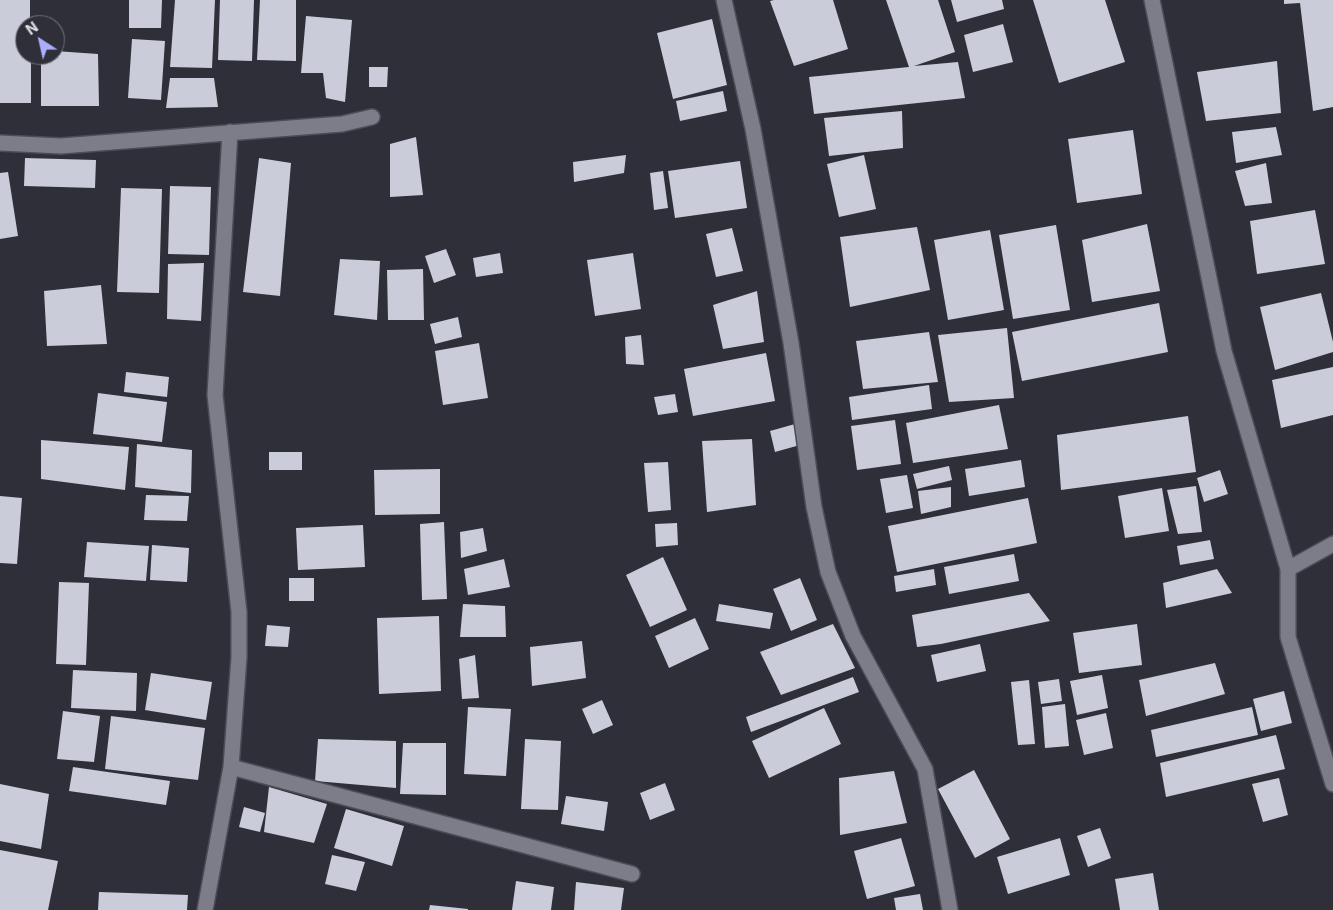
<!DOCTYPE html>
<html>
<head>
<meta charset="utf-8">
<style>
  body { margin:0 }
  #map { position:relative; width:1333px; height:910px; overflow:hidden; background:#2e2f39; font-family:Inter,sans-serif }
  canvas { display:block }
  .north { position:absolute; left:15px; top:15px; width:50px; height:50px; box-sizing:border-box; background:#2e2f39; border:1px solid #76777f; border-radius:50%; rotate:325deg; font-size:14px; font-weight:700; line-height:20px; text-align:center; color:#e1e2e9 }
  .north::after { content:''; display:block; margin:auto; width:18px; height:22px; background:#abaffb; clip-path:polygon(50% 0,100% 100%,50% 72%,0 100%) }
</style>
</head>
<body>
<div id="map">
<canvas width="1333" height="910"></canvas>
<div class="north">N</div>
</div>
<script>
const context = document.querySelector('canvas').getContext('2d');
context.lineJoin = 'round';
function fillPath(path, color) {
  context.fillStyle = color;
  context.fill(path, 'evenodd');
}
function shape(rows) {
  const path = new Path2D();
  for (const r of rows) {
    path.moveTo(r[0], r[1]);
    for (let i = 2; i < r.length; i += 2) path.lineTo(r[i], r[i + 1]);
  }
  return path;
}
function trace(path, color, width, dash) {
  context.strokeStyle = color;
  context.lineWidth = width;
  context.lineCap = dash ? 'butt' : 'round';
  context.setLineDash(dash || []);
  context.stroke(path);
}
fillPath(shape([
  [0,0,30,0,30,25,25,25,25,55,31,55,31,103,0,103],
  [129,0,162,0,161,28,129,28],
  [175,0,215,0,212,68,170,67],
  [220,0,254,0,252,61,218,60],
  [260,0,296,0,296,61,257,60],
  [774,0,833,0,848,49,794,66,770,1],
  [886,0,938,0,955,52,914,66,958,62,965,98,814,114,809,77,909,67],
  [951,0,1002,0,1004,9,957,22],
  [1033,0,1105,0,1125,62,1059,83],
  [1284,0,1333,0,1333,107,1313,111,1300,3,1284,4],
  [306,16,352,20,345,102,326,98,323,73,301,73],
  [712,19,727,85,673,99,657,33],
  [1003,24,1013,62,973,72,964,35],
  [132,39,165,41,161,100,128,98],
  [55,51,98,54,99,106,41,106,41,55,55,55],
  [1277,61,1281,113,1206,121,1197,72],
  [369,67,388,67,387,87,369,87],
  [170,78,214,78,218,107,166,108],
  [723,91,727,111,680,121,676,101],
  [902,111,903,148,829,156,824,118],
  [1276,127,1282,155,1236,163,1232,132],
  [1133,130,1142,194,1077,203,1068,139],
  [416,137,423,195,390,197,390,144],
  [626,155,624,173,574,182,573,162],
  [864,155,876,209,839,217,827,164],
  [25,158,96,160,95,188,24,186],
  [259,158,291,163,280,296,243,292],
  [740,161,747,208,675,218,668,171],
  [1266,163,1272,203,1245,206,1235,171],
  [663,171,668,208,654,210,650,173],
  [8,172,18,236,0,239,0,173],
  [170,186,211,187,209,255,168,254],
  [121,188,162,189,159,293,117,292],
  [1315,210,1325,264,1257,274,1250,221],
  [1147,224,1160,291,1092,302,1082,240],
  [1056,225,1070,310,1013,319,999,235],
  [917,227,930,290,850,307,840,237],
  [732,228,743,271,716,277,706,234],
  [990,230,1004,310,948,320,934,240],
  [446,249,456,275,434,283,425,256],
  [500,253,503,273,476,277,473,258],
  [633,253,641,309,595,316,587,260],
  [340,259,380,261,377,320,334,315],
  [204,263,201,321,167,319,168,264],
  [423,269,424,320,388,320,387,270],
  [101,285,107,344,47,346,44,291],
  [757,291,764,342,723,349,713,305],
  [1321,293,1333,342,1333,352,1275,370,1260,307],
  [1159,303,1168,352,1022,381,1012,332],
  [458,317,462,337,435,344,430,324],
  [1007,328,1014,398,949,402,938,335],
  [929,332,938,382,863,389,856,341],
  [641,335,644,365,626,364,625,337],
  [479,343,488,398,443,405,435,351],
  [766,353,775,401,693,416,684,369],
  [1333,367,1333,415,1281,428,1272,380],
  [126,372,169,377,167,397,124,392],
  [929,385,932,409,852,420,849,397],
  [98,393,167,402,162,442,93,434],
  [675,394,678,412,658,415,654,397],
  [999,405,1008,449,913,463,906,423],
  [1188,416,1196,472,1061,490,1057,435],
  [895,420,901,464,857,470,851,426],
  [795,424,800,445,775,452,770,431],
  [752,439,756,505,707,512,702,441],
  [41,440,129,447,125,490,41,479],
  [137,444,192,450,191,493,135,487],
  [269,452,302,452,302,470,269,470],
  [1021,460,1025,487,969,496,965,469],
  [668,462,671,510,648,512,644,463],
  [949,466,952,480,917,489,913,474],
  [440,469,440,514,375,515,374,470],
  [1220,470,1228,494,1204,502,1197,478],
  [907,475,913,508,886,513,880,479],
  [1196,486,1202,532,1178,534,1167,490],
  [951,487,951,507,921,514,918,491],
  [1162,488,1169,531,1125,538,1118,496],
  [146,495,189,496,187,521,144,520],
  [0,496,22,498,17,564,0,563],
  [1028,498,1037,543,897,572,888,526],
  [444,522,447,599,422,600,420,524],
  [677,523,678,545,656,547,655,524],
  [363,525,365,567,298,570,296,528],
  [483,528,487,551,461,558,460,532],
  [1210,540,1214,559,1180,565,1177,546],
  [87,542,149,546,146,581,84,577],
  [152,545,189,548,187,582,150,580],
  [1014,554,1019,581,949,594,944,567],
  [663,557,687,610,650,627,626,575],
  [504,559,510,587,468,595,464,569],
  [934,569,936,585,896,592,894,576],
  [1217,569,1232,593,1166,608,1163,583],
  [289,578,314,578,314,601,289,601],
  [800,578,817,620,791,631,773,589],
  [59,582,89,583,86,665,56,664],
  [1029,593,1050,621,941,644,917,647,912,615],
  [463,604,505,606,506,637,460,637],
  [719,604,773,613,770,629,716,621],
  [439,616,441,691,379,694,377,618],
  [695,618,709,649,669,668,655,636],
  [833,624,855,668,781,695,760,652],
  [1137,624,1142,665,1079,673,1073,633],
  [267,625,290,627,288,647,265,646],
  [582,641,586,678,532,686,530,647],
  [980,644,986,671,937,682,931,655],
  [475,655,479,698,462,699,459,659],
  [1215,663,1225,694,1146,716,1139,680],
  [73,670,137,673,136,711,71,708],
  [151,673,212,682,206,720,145,710],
  [1102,675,1108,708,1077,715,1070,681],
  [853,677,859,692,751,732,746,717],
  [1059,679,1062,701,1041,704,1038,682],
  [1029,680,1035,744,1018,745,1011,682],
  [1284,691,1292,723,1261,731,1253,699],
  [602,700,613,725,593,734,582,709],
  [1065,704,1069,746,1045,748,1042,707],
  [468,707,511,709,506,776,464,774],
  [1252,707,1258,735,1156,757,1151,730],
  [824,708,841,744,769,778,752,741],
  [63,711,100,716,94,762,57,759],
  [1106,713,1113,748,1084,755,1076,720],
  [111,716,205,728,198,780,105,769],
  [1276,735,1285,769,1166,797,1160,763],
  [318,739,396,741,396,788,315,781],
  [525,739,561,741,558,810,521,809],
  [403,743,446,743,446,795,400,794],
  [73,767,170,781,166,805,69,791],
  [974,770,1010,839,975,858,938,789],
  [894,771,907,823,840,835,839,778],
  [1279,778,1288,815,1263,822,1252,784],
  [665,783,675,810,650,820,640,793],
  [0,784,49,794,41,849,0,841],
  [269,787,327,804,314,843,264,832],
  [566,796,608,802,604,831,561,824],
  [244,807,265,813,260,832,239,827],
  [346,809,404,826,392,866,334,848],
  [1100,828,1111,858,1088,867,1077,836],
  [901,838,915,886,867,899,854,851],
  [1060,838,1070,875,1008,894,997,857],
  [0,850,58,861,48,910,0,910],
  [332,855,365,862,356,891,325,884],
  [1153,873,1159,910,1120,910,1115,879],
  [516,881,554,887,551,910,512,910],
  [576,882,624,888,621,910,574,910],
  [99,892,188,895,187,910,98,910],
  [920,894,923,910,896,910,894,898],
  [430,905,468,909,468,910,429,910]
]), '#cbccd9');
const minor = shape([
  [724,0,753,129,791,343,814,507,828,572,853,636,925,769,950,910],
  [1152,0,1224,351,1288,569,1288,637,1333,784],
  [0,143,61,146,342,124,372,117],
  [1288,569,1333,544],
  [231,767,632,874],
  [205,910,231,767,239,657,239,612,215,395,230,132]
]);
trace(minor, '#4c4c55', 18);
trace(minor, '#7c7d89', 15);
</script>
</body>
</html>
